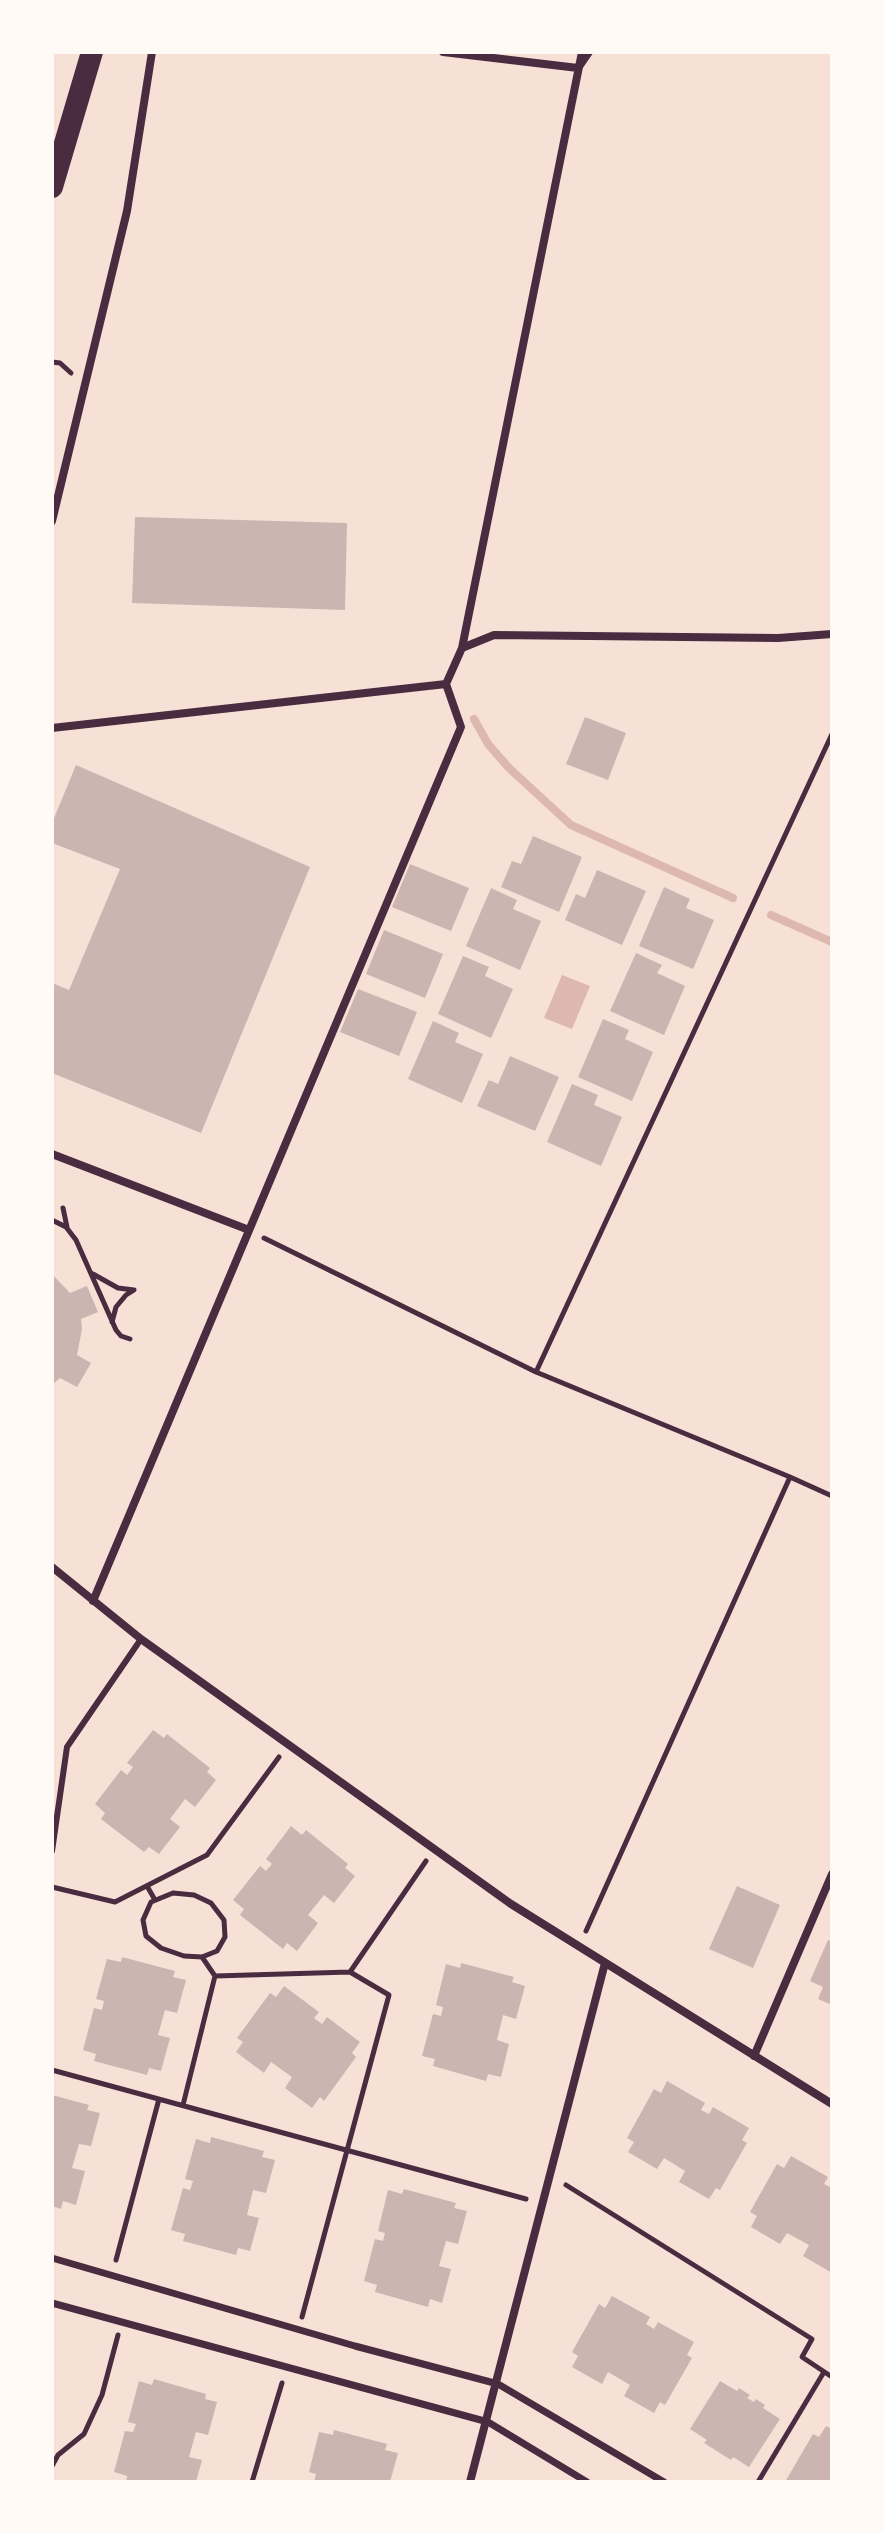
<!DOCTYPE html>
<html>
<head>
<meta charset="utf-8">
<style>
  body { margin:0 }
  #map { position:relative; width:884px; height:2534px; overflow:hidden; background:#f7e1d7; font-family:"Asap Condensed",sans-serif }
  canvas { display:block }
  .frame { position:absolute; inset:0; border:54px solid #fffaf5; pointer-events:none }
</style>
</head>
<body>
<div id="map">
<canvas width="884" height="2534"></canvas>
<div class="frame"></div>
</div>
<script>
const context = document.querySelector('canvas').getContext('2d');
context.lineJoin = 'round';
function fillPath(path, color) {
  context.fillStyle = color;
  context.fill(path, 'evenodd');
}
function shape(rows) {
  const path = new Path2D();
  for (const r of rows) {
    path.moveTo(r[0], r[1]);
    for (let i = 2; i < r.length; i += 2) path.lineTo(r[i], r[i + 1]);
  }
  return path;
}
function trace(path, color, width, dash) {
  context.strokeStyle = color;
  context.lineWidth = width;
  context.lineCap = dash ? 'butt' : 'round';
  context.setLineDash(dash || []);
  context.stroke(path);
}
fillPath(shape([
  [562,975,590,986,572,1029,544,1018]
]), '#dcb8b0');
trace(shape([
  [474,719,488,744,509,768,571,825,733,898],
  [771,915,832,942]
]), '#dcb8b0', 8);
fillPath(shape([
  [135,517,347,523,345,610,132,603],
  [585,717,626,733,608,780,566,764],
  [76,765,310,867,201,1133,52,1073,52,983,69,990,120,869,52,843,52,823],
  [533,836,582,857,559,912,501,887,512,861,521,864],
  [410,864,469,888,451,931,392,907],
  [597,870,646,891,622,945,565,920,576,894,585,898],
  [664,887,690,899,686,908,714,920,693,969,639,946],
  [491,888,517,900,513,909,541,921,520,970,466,946],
  [384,930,443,954,425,998,366,974],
  [636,953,662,965,657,973,685,986,664,1035,610,1011],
  [463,956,489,967,485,976,513,989,491,1038,438,1014],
  [358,989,417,1012,399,1056,340,1032],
  [603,1019,629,1030,625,1039,653,1052,632,1101,578,1077],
  [433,1021,459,1033,455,1042,483,1054,462,1103,408,1079],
  [510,1056,559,1077,535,1131,477,1106,489,1080,498,1084],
  [572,1084,598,1095,594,1105,622,1117,601,1166,547,1142],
  [52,1274,70,1293,87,1286,98,1312,81,1319,82,1329,77,1355,91,1363,77,1387,60,1378,52,1385],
  [153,1730,164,1738,167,1734,210,1768,207,1772,216,1780,195,1807,185,1799,170,1819,180,1827,159,1854,149,1847,144,1852,101,1819,105,1813,95,1804,121,1770,127,1775,133,1767,127,1763],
  [291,1826,302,1835,306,1830,348,1864,345,1868,355,1876,334,1903,324,1895,308,1915,318,1923,297,1951,287,1943,283,1949,240,1915,244,1909,233,1900,260,1866,266,1871,272,1864,266,1859],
  [737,1886,780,1905,753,1968,709,1949],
  [828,1940,832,1942,832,2005,818,1999,823,1987,810,1981],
  [122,1957,175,1971,173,1977,186,1980,177,2013,165,2010,158,2035,170,2038,161,2071,149,2068,147,2075,94,2061,96,2054,83,2050,94,2008,102,2010,104,2001,96,1999,107,1959,121,1962],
  [461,1963,514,1977,512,1982,525,1986,516,2019,503,2015,497,2040,509,2044,501,2077,488,2074,486,2081,433,2066,435,2059,422,2056,433,2014,441,2016,443,2007,436,2005,446,1964,460,1968],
  [284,1986,319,2012,314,2018,322,2024,327,2017,360,2042,352,2053,356,2057,324,2101,320,2097,312,2108,285,2088,292,2077,271,2062,264,2073,236,2052,243,2042,237,2038,270,1993,276,1997],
  [667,2081,705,2103,701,2110,709,2114,713,2107,749,2128,742,2140,747,2143,720,2190,716,2188,709,2199,679,2182,685,2171,664,2158,657,2169,628,2152,634,2142,627,2138,654,2089,661,2093],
  [52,2095,89,2105,87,2110,100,2113,91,2146,79,2144,72,2168,85,2171,76,2205,63,2201,61,2209,52,2206],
  [211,2137,264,2151,262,2157,275,2160,266,2193,253,2190,247,2215,259,2218,250,2251,238,2248,236,2255,183,2241,185,2234,171,2230,183,2188,190,2190,193,2181,185,2179,196,2139,210,2143],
  [791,2156,828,2177,824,2184,832,2188,832,2273,803,2256,809,2245,787,2233,780,2244,751,2227,757,2216,750,2212,777,2164,784,2168],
  [404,2189,456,2203,454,2208,467,2211,458,2244,446,2241,439,2266,451,2269,442,2303,430,2299,428,2307,375,2292,377,2285,364,2281,375,2239,383,2241,385,2233,378,2231,388,2190,402,2194],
  [612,2296,650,2317,646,2324,654,2329,658,2322,694,2342,687,2355,692,2358,665,2405,660,2402,654,2413,624,2396,630,2385,608,2372,602,2384,572,2367,578,2356,572,2352,599,2304,605,2308],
  [154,2379,206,2394,205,2399,217,2402,208,2435,196,2432,189,2457,202,2460,196,2482,126,2482,127,2476,114,2472,125,2431,133,2432,136,2424,128,2422,139,2381,152,2385],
  [720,2381,737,2391,739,2388,750,2395,747,2398,754,2402,756,2399,765,2405,763,2408,780,2419,749,2467,733,2457,731,2460,704,2443,707,2440,690,2429],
  [826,2426,832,2429,832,2482,785,2482,813,2434,819,2437],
  [334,2430,387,2444,385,2450,398,2453,390,2482,314,2482,316,2474,309,2472,319,2432,333,2435]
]), '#ccb4b1');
trace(shape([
  [52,362,60,363,71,373],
  [63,1208,67,1227],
  [52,1220,66,1227,76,1240,116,1330,121,1336,130,1339],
  [264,1238,536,1372],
  [93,1274,118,1288,134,1290,126,1295,116,1307,112,1322],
  [790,1477,832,1496],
  [147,1886,155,1900],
  [52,1887,115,1902,207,1855,279,1757],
  [173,1893,194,1895,211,1903,224,1920,225,1937,217,1951,202,1957,184,1956,161,1948,146,1936,143,1920,151,1902,173,1893],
  [586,1931,790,1477,536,1372,832,734],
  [202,1957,215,1976,350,1972],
  [52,2070,526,2199],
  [183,2105,215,1976],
  [566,2185,812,2339,802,2357,832,2377],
  [116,2260,159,2099],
  [302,2317,389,1995,350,1972,426,1861],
  [52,2466,58,2455,84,2434,102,2395,118,2335],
  [252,2482,282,2383],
  [758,2482,824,2372]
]), '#4a2c40', 5);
trace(shape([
  [52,1851,67,1747,141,1639]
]), '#4a2c40', 6);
trace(shape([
  [52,2258,355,2346,498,2384,664,2482],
  [52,2303,488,2422,587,2482]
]), '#4a2c40', 7);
trace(shape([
  [443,52,578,68,589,52],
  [52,521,127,211,152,52],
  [462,648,582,52],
  [446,684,462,648,494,635,778,638,832,634],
  [52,728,446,684,461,727,93,1601],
  [52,1154,249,1230],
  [52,1567,141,1639,511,1904,832,2104],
  [754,2056,832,1874],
  [470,2482,605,1963]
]), '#4a2c40', 8);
trace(shape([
  [52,187,92,52]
]), '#4a2c40', 22);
</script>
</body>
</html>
